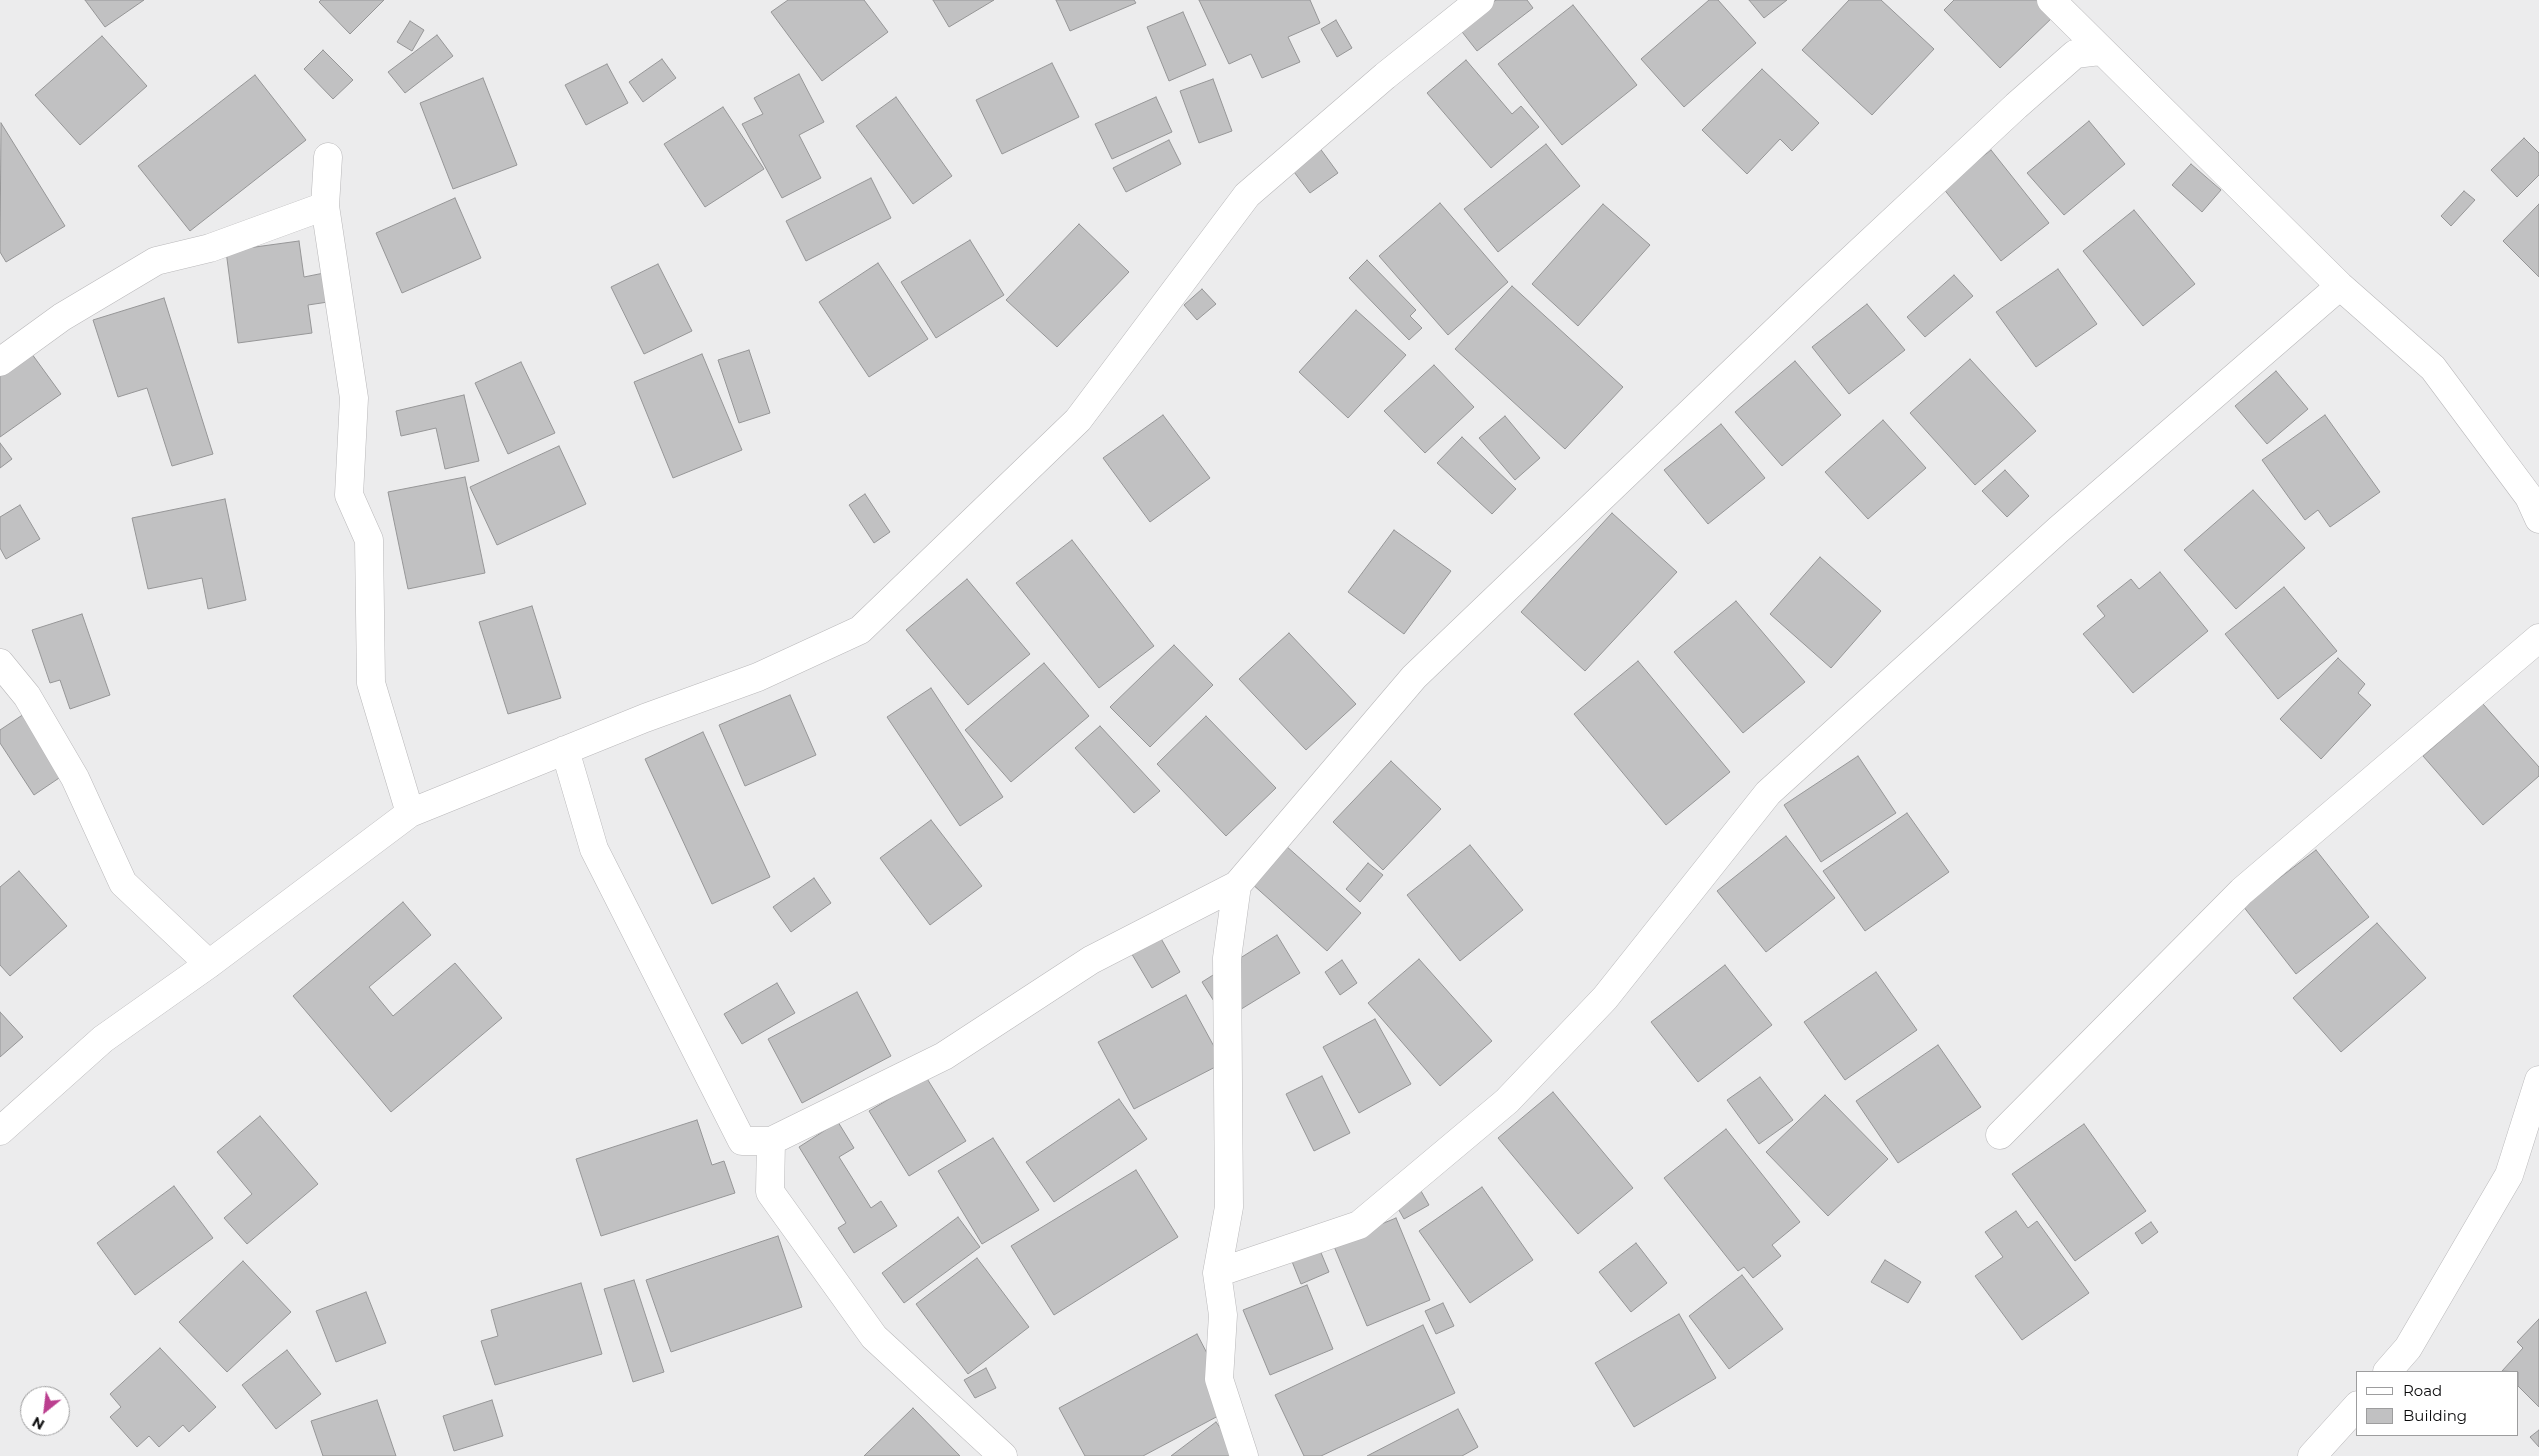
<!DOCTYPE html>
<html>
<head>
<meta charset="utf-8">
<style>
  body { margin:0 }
  #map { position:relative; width:2539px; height:1456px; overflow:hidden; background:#ececed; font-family:Montserrat,sans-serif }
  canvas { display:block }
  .legend { position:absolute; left:2356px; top:1371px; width:162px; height:65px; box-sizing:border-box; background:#fff; border:1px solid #9d9d9e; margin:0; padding:6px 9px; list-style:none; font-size:15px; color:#0b0b0c }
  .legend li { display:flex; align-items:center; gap:10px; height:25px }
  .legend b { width:25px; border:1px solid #9d9d9e }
  .north { position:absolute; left:20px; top:1386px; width:50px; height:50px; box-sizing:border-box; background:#fff; border:1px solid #9d9d9e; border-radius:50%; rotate:209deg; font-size:14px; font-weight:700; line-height:20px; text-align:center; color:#0b0b0c }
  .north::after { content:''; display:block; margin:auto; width:18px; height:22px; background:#bb3f8f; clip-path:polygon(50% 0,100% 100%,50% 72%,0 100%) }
</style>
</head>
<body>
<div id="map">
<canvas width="2539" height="1456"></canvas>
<ul class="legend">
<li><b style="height:6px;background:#fff"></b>Road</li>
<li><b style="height:14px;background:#c1c1c2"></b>Building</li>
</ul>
<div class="north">N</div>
</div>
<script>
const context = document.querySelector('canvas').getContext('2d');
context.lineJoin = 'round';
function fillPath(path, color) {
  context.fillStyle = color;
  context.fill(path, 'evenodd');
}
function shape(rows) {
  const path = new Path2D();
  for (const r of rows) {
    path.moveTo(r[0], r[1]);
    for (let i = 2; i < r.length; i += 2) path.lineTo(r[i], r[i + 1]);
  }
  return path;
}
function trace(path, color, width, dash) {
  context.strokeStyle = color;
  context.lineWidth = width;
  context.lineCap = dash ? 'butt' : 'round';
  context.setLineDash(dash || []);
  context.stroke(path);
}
const building = shape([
  [85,0,144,0,105,27,85,0],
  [321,0,384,0,350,34,319,2,321,0],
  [788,0,864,0,888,32,822,81,771,12,788,0],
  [933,0,994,0,949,27,933,0],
  [1056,0,1134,0,1136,3,1070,31,1056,0],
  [1199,0,1310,0,1320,23,1288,37,1300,62,1262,78,1251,54,1229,64,1199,0],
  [1496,0,1527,0,1533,8,1477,51,1459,28,1496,0],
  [1709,0,1718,0,1756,43,1684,107,1641,59,1709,0],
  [1749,0,1787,0,1764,18,1749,0],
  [1849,0,1881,0,1934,49,1872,115,1802,50,1849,0],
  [1954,0,2040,0,2055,15,2000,68,1944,10,1954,0],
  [1573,5,1637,85,1562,145,1498,64,1573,5],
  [1183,12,1206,65,1169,81,1147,27,1183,12],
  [1336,20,1352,48,1337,57,1321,29,1336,20],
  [410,21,424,30,412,51,397,42,410,21],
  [437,35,453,56,405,93,388,72,437,35],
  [102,36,147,86,80,145,35,95,102,36],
  [323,50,353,80,333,99,304,69,323,50],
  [662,59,676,78,643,102,629,82,662,59],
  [1466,60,1512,114,1521,106,1539,127,1491,168,1427,93,1466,60],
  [1052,63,1079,117,1002,154,976,100,1052,63],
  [607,64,628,103,586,125,565,85,607,64],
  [1762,69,1819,123,1792,151,1780,139,1747,174,1702,130,1762,69],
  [799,74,824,122,799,135,821,178,782,198,742,124,763,114,754,98,799,74],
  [255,75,306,140,190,231,138,166,255,75],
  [483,78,517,165,453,189,420,103,483,78],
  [1213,79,1232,131,1199,143,1180,91,1213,79],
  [896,97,952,176,913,204,856,126,896,97],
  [1156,97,1172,132,1112,159,1095,124,1156,97],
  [723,107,764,169,705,207,664,144,723,107],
  [2089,121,2125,164,2064,215,2027,173,2089,121],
  [1,123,65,226,6,262,0,252,1,123],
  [2524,138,2539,153,2539,175,2517,197,2491,170,2524,138],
  [1169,140,1181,164,1126,192,1113,168,1169,140],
  [1546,144,1580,186,1498,252,1464,209,1546,144],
  [1319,147,1338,173,1310,193,1291,168,1319,147],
  [1991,150,2049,223,2001,261,1943,188,1991,150],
  [2191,164,2221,190,2202,212,2172,185,2191,164],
  [871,178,891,218,806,261,786,221,871,178],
  [2464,191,2475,200,2451,226,2441,216,2464,191],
  [455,198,481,258,402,293,376,233,455,198],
  [1440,203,1508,282,1448,335,1379,256,1440,203],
  [1603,204,1650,245,1578,326,1532,284,1603,204],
  [2539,204,2539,277,2503,241,2539,204],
  [2134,210,2195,284,2143,326,2083,251,2134,210],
  [1079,224,1129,272,1057,347,1006,300,1079,224],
  [970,240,1004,295,936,338,901,282,970,240],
  [299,241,304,277,324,273,328,302,308,305,312,333,238,343,226,251,299,241],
  [1367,260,1416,310,1410,316,1422,328,1409,340,1349,278,1367,260],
  [878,263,928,339,869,377,819,302,878,263],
  [658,264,692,331,644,354,611,287,658,264],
  [2058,269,2097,324,2036,367,1996,312,2058,269],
  [1954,275,1973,296,1925,337,1907,317,1954,275],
  [1512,286,1623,387,1565,449,1455,349,1512,286],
  [1202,289,1216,304,1197,320,1184,305,1202,289],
  [164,298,213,454,172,466,147,388,118,397,93,320,164,298],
  [1867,304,1905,350,1849,394,1812,347,1867,304],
  [1356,310,1406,355,1348,418,1299,372,1356,310],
  [29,350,61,394,0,437,0,370,29,350],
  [749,350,770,413,739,423,718,360,749,350],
  [702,354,742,450,673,478,634,382,702,354],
  [1970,359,2036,431,1975,485,1910,413,1970,359],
  [1795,361,1841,415,1782,466,1735,412,1795,361],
  [521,362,555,433,508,454,475,383,521,362],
  [1434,365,1474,407,1425,453,1384,411,1434,365],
  [2276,371,2308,409,2267,444,2235,406,2276,371],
  [464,395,479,461,445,469,436,428,401,436,396,411,464,395],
  [1163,415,1210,478,1150,522,1103,458,1163,415],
  [2325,415,2380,492,2330,527,2318,510,2305,520,2262,460,2325,415],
  [1505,416,1540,458,1515,480,1479,438,1505,416],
  [1883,420,1926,468,1868,519,1825,472,1883,420],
  [1721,424,1765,478,1708,524,1664,470,1721,424],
  [1462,437,1516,489,1492,514,1437,463,1462,437],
  [0,443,12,459,0,468,0,443],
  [559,446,586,504,497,545,470,487,559,446],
  [2005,470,2029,496,2007,517,1982,491,2005,470],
  [465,477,485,573,408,589,388,492,465,477],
  [2253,490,2305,548,2236,609,2184,550,2253,490],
  [865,494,890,532,874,543,849,505,865,494],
  [225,499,246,600,208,609,202,578,148,589,132,518,225,499],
  [20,505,40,539,6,559,0,548,0,517,20,505],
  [1612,513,1677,572,1585,671,1521,612,1612,513],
  [1394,530,1451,571,1404,634,1348,592,1394,530],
  [1072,540,1154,646,1099,688,1016,583,1072,540],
  [1820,557,1881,611,1831,668,1770,614,1820,557],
  [2160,572,2208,631,2133,693,2083,634,2105,616,2097,606,2131,579,2139,589,2160,572],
  [967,579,1030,654,968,705,906,630,967,579],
  [2284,587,2337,651,2278,699,2225,634,2284,587],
  [1736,601,1805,682,1743,733,1674,652,1736,601],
  [532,606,561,698,508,714,479,622,532,606],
  [82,614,110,695,70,709,60,680,50,683,32,630,82,614],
  [1289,633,1356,704,1306,750,1239,679,1289,633],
  [1174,645,1213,685,1150,747,1110,707,1174,645],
  [2338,658,2365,684,2358,693,2371,705,2321,759,2280,719,2338,658],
  [1638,661,1730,772,1666,825,1574,714,1638,661],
  [1044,663,1089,716,1011,782,965,730,1044,663],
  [931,688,1003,797,960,826,887,717,931,688],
  [790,695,816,755,745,786,719,725,790,695],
  [2483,704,2539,767,2539,776,2483,825,2423,756,2483,704],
  [24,714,65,774,34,795,0,743,0,730,24,714],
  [1206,716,1276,788,1226,836,1157,764,1206,716],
  [1100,726,1160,791,1134,813,1075,748,1100,726],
  [703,732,770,877,712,904,645,759,703,732],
  [1858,756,1896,813,1821,862,1784,805,1858,756],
  [1391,761,1441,809,1383,870,1333,822,1391,761],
  [1907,813,1949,872,1865,931,1823,871,1907,813],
  [931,820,982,886,930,925,880,858,931,820],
  [1786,836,1835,898,1766,952,1717,891,1786,836],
  [1285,845,1361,913,1327,951,1251,883,1285,845],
  [1470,845,1523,910,1460,961,1407,895,1470,845],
  [2316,850,2369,917,2296,974,2243,906,2316,850],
  [1368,863,1383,875,1360,902,1346,889,1368,863],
  [19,871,67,926,10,976,0,965,0,887,19,871],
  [814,878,831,903,791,932,773,907,814,878],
  [403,902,431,935,369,987,393,1016,455,963,502,1018,391,1112,293,996,403,902],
  [2377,923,2426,978,2341,1052,2293,998,2377,923],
  [1159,935,1180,972,1152,988,1130,951,1159,935],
  [1277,935,1300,973,1225,1019,1202,982,1277,935],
  [1419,959,1492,1041,1440,1086,1368,1003,1419,959],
  [1342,960,1357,983,1340,995,1325,972,1342,960],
  [1725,965,1772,1025,1698,1082,1651,1022,1725,965],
  [1876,972,1917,1030,1845,1080,1804,1022,1876,972],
  [777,983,795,1013,742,1044,724,1014,777,983],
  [857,992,891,1056,802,1103,768,1039,857,992],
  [1186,995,1223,1063,1134,1109,1098,1042,1186,995],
  [0,1012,23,1037,0,1057,0,1012],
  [1375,1019,1411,1084,1359,1113,1323,1047,1375,1019],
  [1938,1045,1981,1107,1898,1163,1856,1101,1938,1045],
  [1322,1076,1350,1133,1314,1151,1286,1094,1322,1076],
  [926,1077,966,1141,909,1176,869,1111,926,1077],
  [1760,1077,1793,1120,1759,1144,1727,1100,1760,1077],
  [1553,1092,1633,1188,1578,1234,1498,1138,1553,1092],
  [1825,1095,1888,1159,1828,1216,1766,1152,1825,1095],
  [1119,1099,1147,1139,1054,1202,1026,1162,1119,1099],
  [260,1116,318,1184,247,1244,224,1218,252,1194,217,1152,260,1116],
  [697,1120,712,1165,724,1161,735,1193,601,1236,576,1159,697,1120],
  [838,1122,854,1148,839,1157,871,1208,881,1201,897,1226,854,1253,838,1228,846,1223,799,1147,838,1122],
  [2084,1124,2146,1211,2075,1261,2012,1174,2084,1124],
  [1726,1129,1800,1222,1772,1245,1781,1256,1753,1278,1744,1267,1738,1271,1664,1178,1726,1129],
  [993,1138,1039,1210,982,1244,938,1171,993,1138],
  [1136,1170,1178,1237,1054,1315,1011,1246,1136,1170],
  [1417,1184,1429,1205,1404,1219,1392,1198,1417,1184],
  [174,1186,213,1238,135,1295,97,1243,174,1186],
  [1482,1187,1533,1260,1470,1303,1419,1231,1482,1187],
  [2016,1211,2028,1228,2037,1221,2089,1293,2022,1340,1975,1276,2003,1257,1985,1232,2016,1211],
  [958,1217,980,1247,904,1303,882,1273,958,1217],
  [1396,1218,1430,1300,1367,1326,1333,1244,1396,1218],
  [2151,1222,2158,1232,2142,1244,2135,1233,2151,1222],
  [778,1236,802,1307,671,1352,646,1280,778,1236],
  [1636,1243,1667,1283,1631,1312,1599,1272,1636,1243],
  [1319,1248,1329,1272,1301,1284,1291,1259,1319,1248],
  [977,1258,1029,1327,968,1374,916,1304,977,1258],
  [1885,1260,1921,1282,1908,1303,1871,1282,1885,1260],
  [243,1261,291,1312,227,1372,179,1322,243,1261],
  [1742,1275,1783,1329,1729,1369,1689,1316,1742,1275],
  [634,1280,664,1372,633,1382,604,1289,634,1280],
  [581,1283,602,1354,495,1385,481,1341,498,1336,491,1310,581,1283],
  [1307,1285,1333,1349,1270,1375,1243,1310,1307,1285],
  [366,1292,386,1343,336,1362,316,1311,366,1292],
  [1443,1303,1454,1326,1436,1334,1425,1311,1443,1303],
  [1679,1314,1716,1378,1634,1427,1595,1363,1679,1314],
  [2539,1319,2539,1407,2518,1386,2518,1372,2502,1371,2523,1348,2517,1342,2539,1319],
  [1423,1325,1455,1393,1321,1456,1304,1456,1275,1395,1423,1325],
  [1197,1334,1235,1407,1143,1456,1085,1456,1059,1408,1197,1334],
  [160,1348,216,1407,189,1432,183,1425,159,1447,149,1436,137,1447,110,1417,121,1407,110,1394,160,1348],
  [287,1350,321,1394,276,1429,242,1385,287,1350],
  [986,1368,996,1388,975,1398,964,1380,986,1368],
  [377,1400,396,1456,323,1456,311,1421,377,1400],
  [492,1400,503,1436,454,1451,443,1416,492,1400],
  [913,1408,960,1456,864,1456,913,1408],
  [1458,1409,1478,1447,1462,1456,1367,1456,1458,1409],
  [1216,1422,1237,1451,1230,1456,1171,1456,1216,1422],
  [2539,1430,2539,1447,2530,1437,2539,1430]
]);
fillPath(building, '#c1c1c2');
trace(building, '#969697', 1);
const street = shape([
  [2051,0,2340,286,2433,368,2529,497,2539,519],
  [328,157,325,206,354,398,349,495,369,540,371,683,410,813],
  [0,362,62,317,156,261,210,248,325,206],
  [0,663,27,696,75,778,123,883,209,964],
  [565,750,594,849,742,1141,771,1141,944,1056,1091,960,1237,885],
  [0,1131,103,1039,209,964,410,813,645,718,758,677,860,630,1078,420,1247,195,1385,76,1480,0],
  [2000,1135,2242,891,2539,638],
  [771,1141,770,1192,874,1337,1003,1456],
  [1217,1273,1359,1225,1507,1101,1605,998,1768,793,2058,530,2340,286],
  [2387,1372,2408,1348,2509,1175,2539,1080],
  [1244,1456,1219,1379,1223,1315,1217,1273,1229,1207,1227,958,1237,885,1414,677,1808,300,2016,106,2075,54,2100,51],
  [2312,1456,2358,1405]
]);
trace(street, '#b9b8ba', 29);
trace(street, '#fff', 28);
</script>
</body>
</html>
